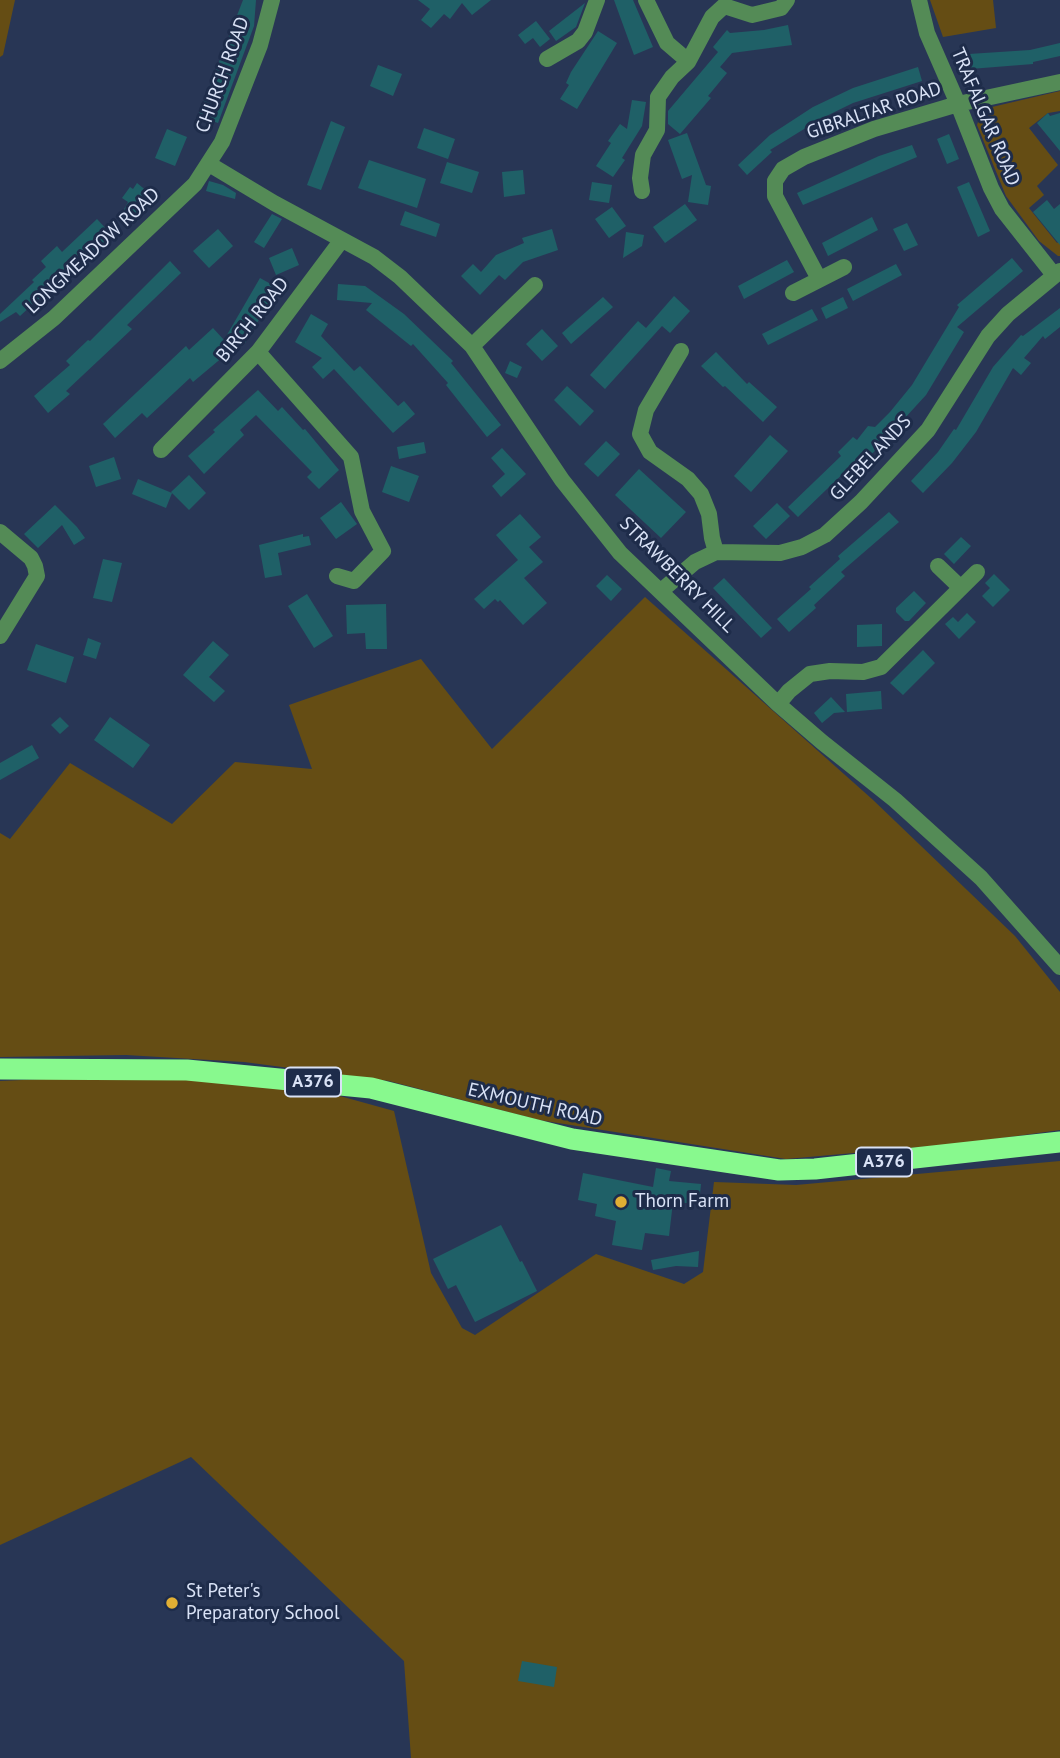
<!DOCTYPE html>
<html>
<head>
<meta charset="utf-8">
<style>
  body { margin:0 }
  canvas { display:block; background:#283655 }
</style>
</head>
<body>
<canvas width="1060" height="1758"></canvas>
<script>
const context = document.querySelector('canvas').getContext('2d');
context.lineJoin = 'round';
function fillPath(path, color) {
  context.fillStyle = color;
  context.fill(path, 'evenodd');
}
function shape(rows) {
  const path = new Path2D();
  for (const r of rows) {
    path.moveTo(r[0], r[1]);
    for (let i = 2; i < r.length; i += 2) path.lineTo(r[i], r[i + 1]);
  }
  return path;
}
function trace(path, color, width, dash) {
  context.strokeStyle = color;
  context.lineWidth = width;
  context.lineCap = dash ? 'butt' : 'round';
  context.setLineDash(dash || []);
  context.stroke(path);
}
function drawText(font, color, halo, rows, align = 'center') {
  context.font = font + ' "PT Sans",sans-serif';
  context.lineWidth = 6;
  context.setLineDash([]);
  context.textBaseline = 'middle';
  context.strokeStyle = halo;
  context.fillStyle = color;
  for (const [text, x, y, turn = 0] of rows) {
    context.save();
    context.translate(x, y);
    context.rotate((+turn || 0) * Math.PI / 180);
    context.textAlign = isNaN(turn) ? turn : align;
    if (halo) context.strokeText(text, 0, 0);
    context.fillText(text, 0, 0);
    context.restore();
  }
}
fillPath(shape([
  [0,0,15,0,3,55,0,57],
  [930,0,993,0,996,28,943,37],
  [1060,91,1060,111,1048,113,1029,128,1058,165,1037,186,1044,195,1029,208,1057,243,1060,241,1060,256,1058,256,1039,241,1006,196,977,125,981,113,992,107],
  [645,597,872,799,1015,936,1060,992,1060,1130,966,1143,786,1159,539,1120,389,1081,244,1062,126,1055,0,1057,0,833,10,839,70,763,172,824,235,762,312,769,289,705,421,659,492,749],
  [135,1075,329,1093,394,1111,431,1273,462,1328,475,1335,596,1254,684,1284,703,1272,714,1182,796,1185,1060,1161,1060,1758,411,1758,404,1661,191,1457,0,1545,0,1081]
]), '#654d14');
fillPath(shape([
  [243,0,256,0,254,26,218,123,198,116],
  [418,0,491,0,472,15,462,3,450,19,444,14,431,28,421,20,430,9],
  [614,0,633,0,653,47,634,55],
  [585,3,576,27,556,41,549,31],
  [536,21,550,39,540,47,533,38,525,44,518,35],
  [788,25,792,45,732,53,720,67,727,73,708,96,711,98,680,134,668,124,668,111,718,52,713,47,727,30,730,33,764,30],
  [598,31,617,43,577,109,560,99,569,85,566,83,571,72],
  [1060,43,1060,56,1033,62,1033,64,970,69,969,54,1030,50],
  [378,65,402,74,393,96,370,86],
  [918,67,922,81,853,103,808,125,809,126,770,150,772,152,747,175,738,165,770,135,813,107,853,88],
  [632,100,646,102,642,126,622,158,625,160,613,177,596,166,611,143,608,141,620,124,627,129],
  [1048,113,1050,116,1060,113,1060,151,1037,123],
  [331,121,345,127,321,190,307,185],
  [424,128,455,139,448,159,417,148],
  [167,129,187,137,175,166,155,158],
  [687,133,706,185,711,186,708,205,688,202,692,175,682,179,668,140],
  [949,134,959,159,947,164,937,139],
  [912,145,917,157,803,205,797,193,879,156],
  [369,160,426,179,417,208,358,188],
  [447,162,479,172,472,193,440,183],
  [523,170,525,194,504,197,502,172],
  [209,181,223,185,236,193,235,199,206,191],
  [592,182,612,185,609,203,589,200],
  [969,182,990,231,978,237,957,187],
  [137,183,148,192,143,198,148,201,138,216,136,214,130,222,121,215,128,202,122,198,130,187,133,189],
  [1047,200,1054,209,1060,204,1060,245,1033,212],
  [685,204,697,220,665,243,653,227],
  [612,207,626,226,609,238,595,219],
  [405,211,440,224,436,237,400,225],
  [272,214,282,219,264,248,254,242],
  [872,217,878,230,828,256,822,243],
  [97,219,110,233,110,237,82,263,74,266,20,316,16,312,0,322,0,314,34,282,32,280,46,267,41,261,57,246,62,252],
  [907,223,918,245,904,251,893,229],
  [218,229,233,246,209,268,193,251],
  [552,229,558,250,523,262,505,280,499,275,480,295,461,276,473,264,481,272,496,255,524,243,522,238],
  [626,232,644,235,642,246,623,258],
  [292,248,299,265,276,275,269,258],
  [1012,258,1023,271,957,327,964,332,926,395,860,467,855,462,798,517,788,507,841,456,838,452,853,437,857,440,868,426,875,427,890,412,912,385,959,307,957,305],
  [787,260,794,272,744,299,738,286],
  [170,261,181,273,127,325,132,329,66,391,70,394,48,413,34,396,70,365,66,361,88,340,90,341],
  [896,264,902,275,853,301,847,289],
  [260,278,278,288,245,343,242,341,193,382,190,378,147,418,142,413,115,438,103,424,186,346,189,350,213,328,224,340],
  [338,284,365,286,404,314,453,361,451,363,501,425,487,437,446,385,448,383,413,344,411,346,366,310,372,303,337,300],
  [674,296,690,311,670,333,662,326,605,389,590,375,638,321,646,328],
  [603,297,613,307,571,344,562,333],
  [843,297,848,308,826,319,821,308],
  [1060,308,1060,327,1045,339,1043,336,1024,358,1031,363,1021,375,1013,368,976,432,952,463,923,493,911,481,938,452,954,429,956,430,993,367,1021,335,1023,336],
  [812,309,818,320,768,345,762,334],
  [311,314,328,324,321,336,354,371,360,366,398,406,404,401,415,414,393,433,334,369,323,379,312,367,322,358,295,342],
  [542,329,558,346,542,361,526,344],
  [716,352,747,384,749,382,777,407,763,422,725,386,723,387,701,366],
  [510,361,522,367,517,378,505,373],
  [567,386,594,411,580,426,554,400],
  [258,390,278,411,282,407,303,430,305,429,339,470,319,489,307,477,312,472,256,415,240,430,244,435,204,474,188,456,215,432,213,430],
  [770,435,788,451,751,492,734,476],
  [606,441,620,454,598,477,584,464],
  [424,442,426,453,399,459,397,447],
  [502,448,526,474,501,497,492,486,505,474,491,458],
  [114,457,121,479,96,487,89,466],
  [391,466,419,476,409,502,382,492],
  [639,469,686,512,661,538,615,495],
  [189,475,206,493,189,510,171,492],
  [138,479,172,493,166,508,132,494],
  [341,502,357,524,336,539,320,518],
  [777,503,790,516,766,539,753,526],
  [55,505,77,527,85,538,74,545,62,525,38,548,24,534],
  [889,512,899,522,841,572,845,576,814,605,816,608,789,632,777,619,811,589,809,587,840,559,838,556],
  [520,514,541,537,529,547,543,562,524,578,547,603,523,625,500,600,498,602,495,599,484,609,474,599,518,560,496,535],
  [303,534,303,537,309,536,311,545,278,553,282,575,265,578,259,545],
  [961,537,971,546,954,564,944,554],
  [103,559,122,563,112,602,93,598],
  [994,574,1010,590,993,607,982,596,990,588,985,583],
  [607,575,622,589,611,601,596,586],
  [724,578,772,628,761,638,713,588],
  [914,591,926,603,909,621,905,621,896,612,896,608],
  [307,594,333,636,314,648,288,606],
  [386,604,387,649,366,649,365,633,347,634,346,605],
  [967,613,976,622,959,639,945,624,953,617,958,622],
  [882,624,882,646,857,647,857,625],
  [88,638,101,643,96,659,83,655],
  [213,641,229,655,209,677,225,691,214,702,183,675],
  [36,644,74,657,66,683,27,670],
  [923,650,935,663,903,695,890,683],
  [881,691,882,709,847,712,846,694],
  [831,697,845,712,834,713,822,723,814,713],
  [60,717,69,726,60,734,51,725],
  [110,717,150,745,133,768,94,740],
  [32,745,39,758,0,780,0,763],
  [656,1168,671,1171,669,1181,701,1184,699,1204,673,1202,669,1236,645,1233,642,1250,612,1245,616,1221,595,1216,597,1204,578,1200,583,1173,653,1187],
  [501,1225,520,1262,522,1261,537,1291,475,1322,456,1285,448,1289,433,1259],
  [699,1251,698,1267,676,1266,653,1270,651,1260],
  [522,1661,557,1667,554,1687,518,1681]
]), '#1f6067');
trace(shape([
  [646,0,667,43,688,61],
  [919,0,927,33,958,104,991,188,1002,209,1054,275],
  [547,59,578,41,585,32,597,0],
  [209,164,274,203,374,257,400,277,472,346,562,480,620,553,778,704,822,742,895,800,981,878,1060,967],
  [642,191,640,178,643,155,657,130,658,97,672,77,688,62,712,17,724,6,752,15,781,8,787,0],
  [819,279,775,196,775,181,783,169,804,157,874,129,958,104,1060,82],
  [793,293,844,267],
  [472,346,535,285],
  [681,351,646,410,640,434,650,452,688,479,701,494,709,514,712,538,716,552],
  [258,352,351,457,362,511,383,551,354,581,337,576],
  [0,361,54,318,195,184,222,142,260,45,272,0],
  [161,450,258,352,341,241],
  [0,532,31,558,35,566,37,576,0,636],
  [938,566,961,588],
  [661,591,695,562,716,552,780,553,802,547,825,535,861,502,928,430,988,336,1008,314,1060,271],
  [778,704,789,691,810,674,830,671,863,672,881,667,977,572]
]), '#548b56', 16);
trace(shape([
  [0,1069,187,1070,371,1088,572,1139,779,1170,815,1169,1060,1142]
]), '#88f98e', 21);
for (const [x, y, r, color] of [
  [621,1202,7,"#e1af34"],
  [172,1603,7,"#e1af34"]
]) {
  const dot = new Path2D();
  dot.arc(x, y, r, 0, 2 * Math.PI);
  context.fillStyle = color;
  context.fill(dot);
  trace(dot, '#1e2c4a', 2.5);
}
for (const [x, y, w] of [
  [313,1082,56],
  [884,1162,56]
]) {
  const box = new Path2D();
  box.roundRect(x - w / 2, y - 14.5, w, 29, 5);
  context.fillStyle = '#1e2c4a';
  context.fill(box);
  trace(box, '#d9e2f6', 2);
}
drawText('bold 18px', '#d9e2f6', null, [
  ["A376",313,1082],
  ["A376",884,1162]
]);
drawText('19px', '#d9e2f6', '#1e2c4a', [
  ["CHURCH ROAD",223,75,-70],
  ["GIBRALTAR ROAD",874,111,-19],
  ["TRAFALGAR ROAD",985,117,67],
  ["LONGMEADOW ROAD",93,251,-43],
  ["BIRCH ROAD",253,320,-51],
  ["GLEBELANDS",871,458,-47],
  ["STRAWBERRY HILL",677,575,45],
  ["EXMOUTH ROAD",535,1105,13]
]);
drawText('19px', '#d9e2f6', '#1e2c4a', [
  ["Thorn Farm",635,1202],
  ["St Peter's",186,1592],
  ["Preparatory School",186,1614]
], 'left');
</script>
</body>
</html>
